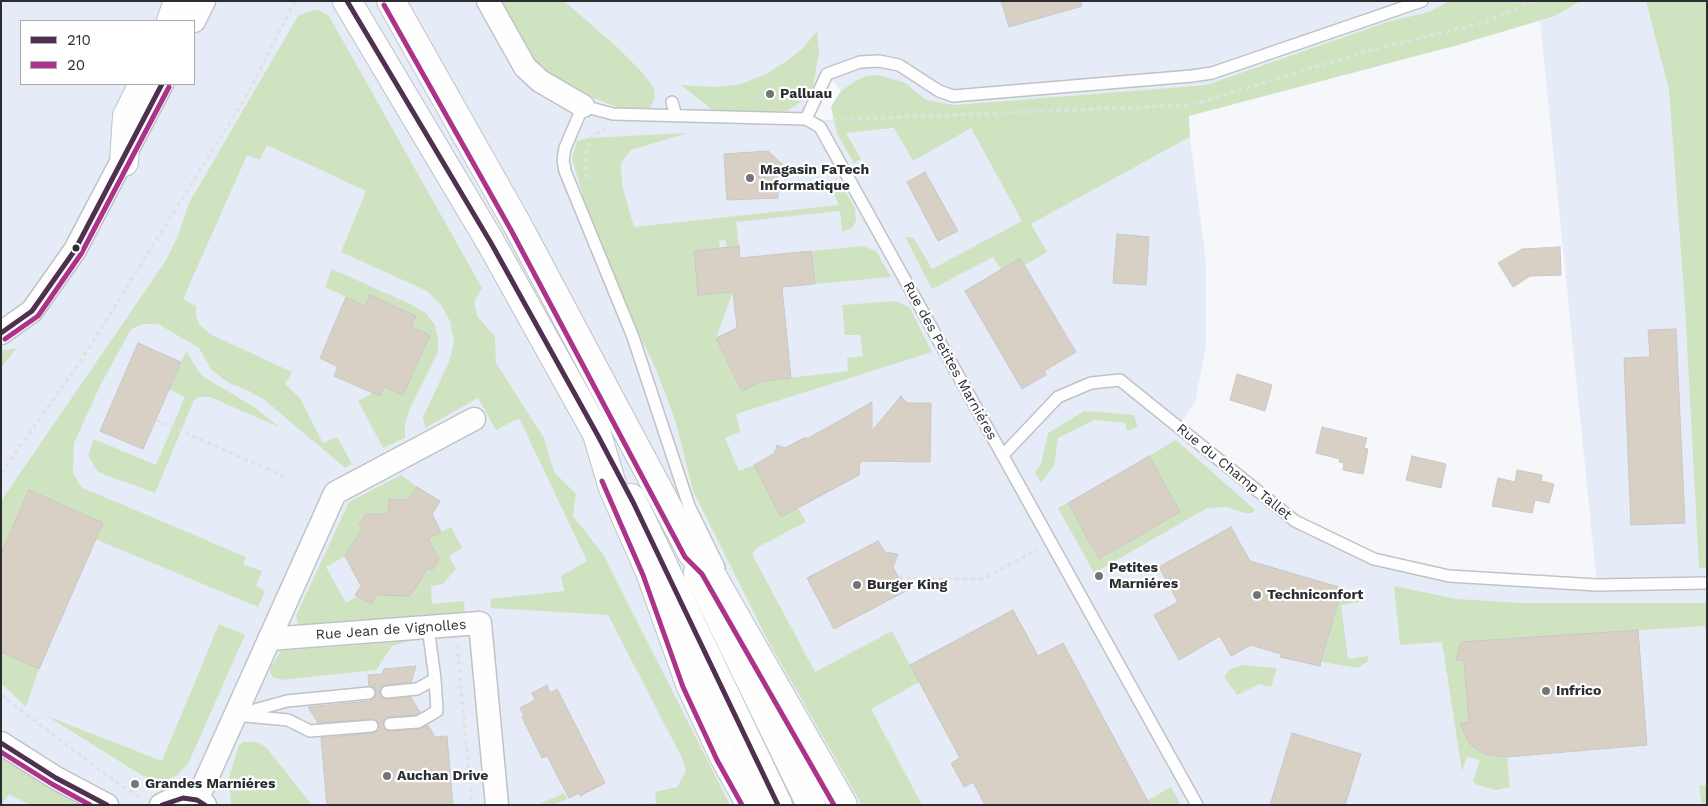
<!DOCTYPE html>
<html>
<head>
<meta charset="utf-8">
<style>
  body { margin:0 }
  #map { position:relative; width:1708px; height:806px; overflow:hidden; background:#f5f7fb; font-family:"Work Sans",sans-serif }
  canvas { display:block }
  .frame { position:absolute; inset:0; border:2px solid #2b2d31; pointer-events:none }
  .legend { position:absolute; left:20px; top:20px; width:175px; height:65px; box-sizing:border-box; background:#fff; border:1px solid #aaabad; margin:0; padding:6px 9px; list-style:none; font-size:15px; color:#2b2d31 }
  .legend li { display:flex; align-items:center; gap:10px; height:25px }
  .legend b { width:25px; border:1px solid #aaabad }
</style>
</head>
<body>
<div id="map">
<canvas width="1708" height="806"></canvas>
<div class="frame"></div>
<ul class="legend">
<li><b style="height:6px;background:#4f304e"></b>210</li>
<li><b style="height:6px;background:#ac338a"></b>20</li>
</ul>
</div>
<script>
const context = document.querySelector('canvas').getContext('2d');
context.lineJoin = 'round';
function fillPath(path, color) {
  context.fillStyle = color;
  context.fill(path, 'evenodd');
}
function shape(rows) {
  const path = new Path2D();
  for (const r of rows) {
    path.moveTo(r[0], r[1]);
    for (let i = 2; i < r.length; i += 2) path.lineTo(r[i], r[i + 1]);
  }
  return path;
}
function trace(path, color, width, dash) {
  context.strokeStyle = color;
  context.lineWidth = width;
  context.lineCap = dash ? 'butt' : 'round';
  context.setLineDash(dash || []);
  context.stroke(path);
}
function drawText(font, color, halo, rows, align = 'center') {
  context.font = font + ' "Work Sans",sans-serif';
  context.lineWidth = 4.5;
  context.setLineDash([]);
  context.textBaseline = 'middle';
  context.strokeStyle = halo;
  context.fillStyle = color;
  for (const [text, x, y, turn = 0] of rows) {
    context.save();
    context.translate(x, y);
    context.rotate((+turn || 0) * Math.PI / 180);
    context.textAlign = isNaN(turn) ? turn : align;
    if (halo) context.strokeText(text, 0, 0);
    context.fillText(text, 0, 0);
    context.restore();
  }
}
fillPath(shape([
  [1,1,1449,1,1429,12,1390,21,1206,85,954,105,926,100,906,83,855,81,841,91,827,74,806,119,834,120,837,133,976,122,1031,224,1190,137,1206,262,1206,347,1195,403,1178,427,1295,521,1374,559,1449,576,1597,585,1540,20,1555,16,1581,1,1707,1,1707,805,1,805],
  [21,21,194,21,194,84,21,84]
]), '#e6ecf7');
fillPath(shape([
  [495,1,564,1,616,46,640,70,654,88,655,97,651,107,643,111,625,110,585,95,547,75,520,44],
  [1449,1,1581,1,1555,16,1458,45,1189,116,1190,137,1031,224,1047,252,1025,265,1020,258,1001,269,993,257,932,289,905,237,914,238,932,269,1022,221,971,128,913,161,894,128,846,133,861,159,854,163,837,134,831,107,841,91,855,81,866,76,878,75,906,83,926,100,954,105,1206,85,1390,21,1429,12],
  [1646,1,1707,1,1707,568,1699,568,1685,307,1669,90],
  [312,10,319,10,329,16,482,288,474,302,477,316,495,337,496,363,544,438,554,472,576,494,573,516,603,554,730,805,637,805,656,803,655,792,677,787,686,771,682,758,608,615,491,608,490,599,564,591,561,576,587,561,519,418,496,430,478,398,425,428,423,417,449,362,454,342,450,321,441,305,427,291,341,252,366,191,267,145,260,160,247,155,183,299,196,306,196,317,200,325,210,334,292,372,285,384,300,398,323,443,337,437,352,464,345,468,266,401,249,391,227,382,211,369,199,348,158,324,144,324,131,329,100,386,74,443,73,473,81,487,246,557,243,564,262,571,256,586,265,591,258,607,95,539,102,523,29,491,1,554,1,501,165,262,178,236,189,203,298,16],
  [817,31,819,52,812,94,787,111,715,112,681,85,716,87,742,84,768,73,788,60,804,47],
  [688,133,631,150,621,163,622,185,634,227,839,205,831,187,836,184,842,186,855,208,856,221,852,228,842,232,840,211,736,222,739,246,727,248,725,240,719,241,720,248,694,251,698,295,733,292,716,338,742,391,763,381,848,371,847,358,863,356,860,335,845,335,842,305,896,301,910,308,932,352,736,414,740,432,725,438,739,471,754,465,781,517,798,508,806,522,758,547,752,554,815,672,892,631,919,682,871,709,922,805,862,805,767,639,693,491,676,423,656,369,623,301,590,219,572,159,577,141,587,138],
  [863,246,876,251,891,277,815,284,811,251],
  [332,269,408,303,426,313,435,325,438,339,438,352,410,408,405,424,405,438,383,448,358,401,373,393,338,367,320,358,346,297,325,287],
  [17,348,1,368,1,351],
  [186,351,201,375,257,409,279,427,210,397,198,397,194,400,155,493,98,472,88,456,94,439,156,465,185,397,169,389],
  [1084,411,1134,415,1138,427,1126,431,1126,423,1095,420,1058,438,1054,466,1041,483,1035,472,1041,464,1048,433],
  [1176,440,1255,510,1252,513,1244,513,1227,507,1207,508,1094,573,1058,508,1068,503,1100,559,1180,512,1149,456],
  [401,475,417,487,408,500,389,499,388,514,366,514,359,524,363,527,345,556,326,567,346,603,358,596,370,604,376,595,410,596,428,568,428,539,451,527,462,548,449,556,456,569,443,584,431,586,432,604,464,601,465,613,304,627,298,623,296,616,349,502],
  [1394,586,1457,599,1522,603,1707,603,1707,645,1705,626,1461,642,1456,660,1464,660,1469,722,1460,724,1470,744,1484,754,1507,757,1510,787,1496,790,1477,785,1473,781,1480,760,1467,757,1462,771,1442,642,1400,645],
  [1342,588,1355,592,1364,601,1341,605,1348,659,1368,656,1368,661,1358,668,1322,662],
  [219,624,245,635,188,764,176,776,166,780,155,780,143,776,47,716,162,761],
  [409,641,392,646,376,670,281,680,273,677,270,673,270,668,281,651],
  [1,652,39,669,26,707,1,683],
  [1243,665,1277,668,1271,687,1260,684,1237,695,1224,677,1230,669],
  [244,742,257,742,266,747,312,805,231,805,229,778,239,745],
  [1,755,87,805,30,805,9,794,1,805],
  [1707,785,1707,805,1702,805,1699,786],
  [1171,787,1181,805,1150,805,1148,800],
  [564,793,567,799,552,805,537,805]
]), '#d0e3c0');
const building = shape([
  [1001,1,1081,1,1082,6,1009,27,1001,1],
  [768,151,783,165,777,173,778,198,727,200,724,154,768,151],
  [925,172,958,231,938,241,907,182,925,172],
  [1117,234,1149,237,1146,285,1113,283,1117,234],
  [739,246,740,258,811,251,815,284,782,287,791,378,763,381,742,391,716,338,737,328,733,292,698,295,694,251,739,246],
  [1560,247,1561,275,1530,276,1513,287,1498,263,1522,249,1560,247],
  [1020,258,1076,352,1044,371,1046,375,1022,389,965,291,1020,258],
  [370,295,416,316,411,327,430,335,403,395,384,387,380,396,334,376,338,367,320,358,346,297,365,306,370,295],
  [1676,329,1685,523,1631,525,1624,358,1650,357,1648,330,1676,329],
  [138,343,181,362,143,449,100,431,138,343],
  [1237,374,1272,385,1265,411,1230,400,1237,374],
  [901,396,907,403,931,403,930,462,860,461,859,475,781,517,754,465,775,453,777,445,785,448,806,437,807,439,872,402,872,431,901,396],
  [1322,427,1367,438,1364,448,1368,449,1363,474,1343,470,1344,463,1339,462,1340,459,1316,453,1322,427],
  [1149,456,1180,512,1099,559,1068,503,1149,456],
  [1412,456,1446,464,1441,488,1406,480,1412,456],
  [1517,470,1542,475,1541,481,1554,484,1549,503,1535,500,1532,513,1492,506,1498,478,1515,482,1517,470],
  [417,487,440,501,432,514,441,532,428,539,439,559,432,570,428,568,410,596,376,595,371,604,355,595,361,586,345,556,363,527,359,524,366,514,388,514,389,499,408,500,417,487],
  [29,490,103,523,39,669,1,652,1,554,29,490],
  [1231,527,1250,561,1342,588,1320,666,1280,657,1281,654,1251,645,1231,656,1220,636,1179,660,1154,615,1178,602,1159,567,1231,527],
  [878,541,885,552,898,554,893,567,906,591,834,629,807,578,878,541],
  [1013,610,1038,656,1063,643,1150,805,985,805,973,782,964,787,951,763,960,758,910,665,1013,610],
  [1638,630,1647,745,1507,757,1484,754,1470,744,1460,724,1469,722,1464,660,1456,660,1461,642,1638,630],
  [416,666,411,682,386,685,380,692,381,697,387,699,411,697,420,712,416,715,389,717,384,720,383,725,386,730,391,731,419,729,428,725,435,737,447,736,453,805,327,805,321,738,373,733,379,730,379,725,376,719,371,719,318,723,308,707,370,701,376,693,375,688,369,686,368,675,382,674,384,669,416,666],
  [547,685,550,693,557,689,605,783,580,796,579,793,569,798,547,756,542,758,522,717,524,716,520,708,535,700,532,693,547,685],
  [1292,733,1361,754,1345,805,1270,805,1292,733]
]);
fillPath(building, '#d8cfc5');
trace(building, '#c9c8c8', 1);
const lane = shape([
  [672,102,676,116],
  [806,119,827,74,860,62,879,61,899,65,939,91,953,96,1192,76,1212,73,1422,1],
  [1003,455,1058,397,1091,383,1120,380,1295,521,1374,559,1449,576,1597,585,1707,583],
  [719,567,689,506,633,337,565,171,563,160,565,148,583,106,613,114,806,119,820,127,1197,805],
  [387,692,417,689,435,679,428,627],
  [244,713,287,701,369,693],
  [235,715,288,720,310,731,372,726],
  [390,724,418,722,437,711,435,679]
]);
const street = shape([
  [488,1,525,67,540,81,583,106],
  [194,21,204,1],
  [1,333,32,311,75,250,162,84],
  [269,639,480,623,497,805],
  [1,743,56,778,107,805],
  [197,800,335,493,474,419],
  [161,805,171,800,183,798,197,800,205,805]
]);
const primary = shape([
  [631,498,778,805],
  [698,573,811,805]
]);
const highway = shape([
  [347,1,491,243,597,434,613,488,650,572,690,684,724,757,751,805],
  [391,1,518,226,692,553,708,569,843,805],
  [171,21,178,1],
  [124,162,127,116,143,84]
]);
trace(lane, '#c0c2c6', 14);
trace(street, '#c0c2c6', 25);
trace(primary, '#c0c2c6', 30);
trace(highway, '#c0c2c6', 30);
trace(shape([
  [833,120,1190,105,1365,52,1486,22,1533,1],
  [587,178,585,156,591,137,605,129],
  [156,420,286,477],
  [1,473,80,362,247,95,295,1],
  [899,578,983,579,1038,549],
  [457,645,472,805],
  [1,695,116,782,141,798]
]), '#e0e1e2', 3, [4, 4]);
trace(lane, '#fefefe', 11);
trace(street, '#fefefe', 22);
trace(primary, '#fefefe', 28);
trace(highway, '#fefefe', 28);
trace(shape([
  [347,1,491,243,597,434,633,502,778,805],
  [1,333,32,311,75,250,162,84],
  [1,743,56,778,107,805],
  [162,805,183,798,197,800,205,805]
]), '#4f304e', 5);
trace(shape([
  [384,5,511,230,685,557,702,574,834,805],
  [5,339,38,316,81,254,169,87],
  [602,481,643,575,683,687,717,760,742,805],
  [1,752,52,784,90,805]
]), '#ac338a', 5);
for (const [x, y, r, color] of [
  [770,94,5,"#727478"],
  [750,178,5,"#727478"],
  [76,248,4.5,"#2b2d31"],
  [1099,576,5,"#727478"],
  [857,585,5,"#727478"],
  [1257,595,5,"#727478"],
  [1546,691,5,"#727478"],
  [387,776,5,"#727478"],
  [135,784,5,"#727478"]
]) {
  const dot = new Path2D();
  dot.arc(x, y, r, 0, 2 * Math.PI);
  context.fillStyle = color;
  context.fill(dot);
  trace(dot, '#fff', 2);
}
drawText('bold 14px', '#2b2d31', '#fff', [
  ["Palluau",780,94],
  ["Magasin FaTech",760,170],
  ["Informatique",760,186],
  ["Petites",1109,568],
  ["Marniéres",1109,584],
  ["Burger King",867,585],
  ["Techniconfort",1267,595],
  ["Infrico",1556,691],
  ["Auchan Drive",397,776],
  ["Grandes Marniéres",145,784]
], 'left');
drawText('14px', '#2b2d31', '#fff', [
  ["Rue des Petites Marniéres",950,361,61],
  ["Rue du Champ Tallet",1234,472,39],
  ["Rue Jean de Vignolles",391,630,-4]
]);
</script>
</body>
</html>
